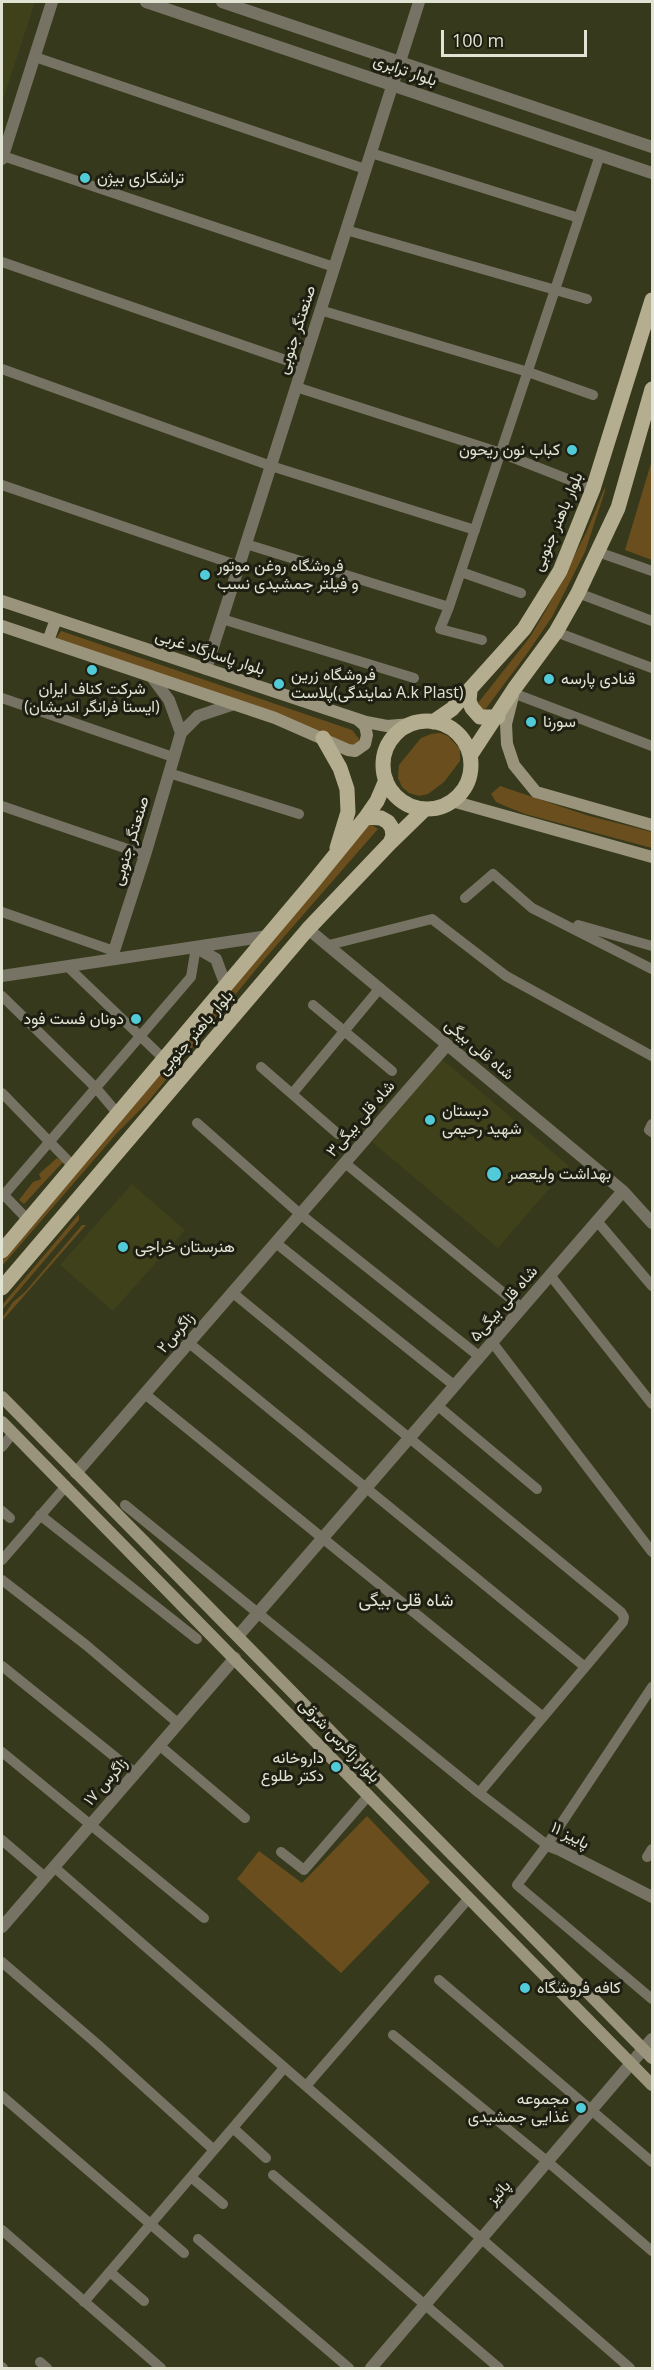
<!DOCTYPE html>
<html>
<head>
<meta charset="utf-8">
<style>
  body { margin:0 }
  #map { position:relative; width:654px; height:2370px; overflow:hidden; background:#36391b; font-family:"Open Sans",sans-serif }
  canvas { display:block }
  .frame { position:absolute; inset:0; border:3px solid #e1e4d2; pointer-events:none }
  .scale { position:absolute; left:441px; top:30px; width:146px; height:27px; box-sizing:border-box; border:3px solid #e1e4d2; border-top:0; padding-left:8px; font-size:18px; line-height:21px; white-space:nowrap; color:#e1e4d2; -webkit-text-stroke:4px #1e1f12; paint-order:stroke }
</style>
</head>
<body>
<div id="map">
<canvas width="654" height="2370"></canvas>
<div class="frame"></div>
<div class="scale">100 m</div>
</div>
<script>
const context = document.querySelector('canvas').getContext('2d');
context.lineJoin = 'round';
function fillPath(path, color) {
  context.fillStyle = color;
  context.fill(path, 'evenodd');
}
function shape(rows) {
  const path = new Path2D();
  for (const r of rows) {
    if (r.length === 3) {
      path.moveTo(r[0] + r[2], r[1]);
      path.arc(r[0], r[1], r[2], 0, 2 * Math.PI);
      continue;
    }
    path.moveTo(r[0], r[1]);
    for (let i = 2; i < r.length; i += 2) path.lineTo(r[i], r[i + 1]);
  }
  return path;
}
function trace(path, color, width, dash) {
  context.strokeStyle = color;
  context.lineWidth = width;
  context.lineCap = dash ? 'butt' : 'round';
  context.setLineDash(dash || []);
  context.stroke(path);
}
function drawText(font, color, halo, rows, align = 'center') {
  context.font = font + ' "Open Sans",Vazirmatn,sans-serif';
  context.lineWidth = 6;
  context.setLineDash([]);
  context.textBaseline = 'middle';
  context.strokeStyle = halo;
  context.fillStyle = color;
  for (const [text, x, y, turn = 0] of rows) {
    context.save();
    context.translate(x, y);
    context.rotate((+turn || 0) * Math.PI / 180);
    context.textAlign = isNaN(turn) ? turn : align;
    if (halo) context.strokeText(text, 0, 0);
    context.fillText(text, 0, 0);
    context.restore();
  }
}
fillPath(shape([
  [2,2,35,2,2,103],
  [442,1059,569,1166,498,1248,372,1142],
  [132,1184,185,1230,113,1311,60,1265]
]), '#3e411a');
fillPath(shape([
  [652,460,652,560,625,550],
  [605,487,605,491,585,552,552,617,526,655,484,711,479,710,478,703,530,637,546,610,586,533],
  [61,631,352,730,360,740,356,746,347,746,55,640],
  [440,733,448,736,460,749,460,761,444,782,428,794,419,796,409,793,402,787,398,778,399,765,421,738,431,734],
  [500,786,586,815,652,832,652,848,525,814,505,806,496,802,491,794],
  [369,823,378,829,262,962,147,1103,118,1132,2,1266,2,1255],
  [57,1158,63,1162,24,1204,19,1200,33,1182,41,1179,39,1174],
  [79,1214,79,1220,2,1310,2,1305],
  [82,1225,86,1225,2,1321,2,1318,13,1302,25,1292],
  [367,1816,430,1882,341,1973,237,1879,259,1851,302,1883]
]), '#6b4e1d');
trace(shape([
  [35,57,365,169],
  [371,153,579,218],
  [3,156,334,267],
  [346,230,587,299],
  [2,262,303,366],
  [320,310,528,372,593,395],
  [2,369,271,466,475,530],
  [296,387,501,453,593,489],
  [2,485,239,566],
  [246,544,449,607],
  [598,552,652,571],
  [461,572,521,593],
  [578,593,652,621],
  [222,619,414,678],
  [556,632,652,668],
  [482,640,440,629,449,607,600,155],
  [513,693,652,746],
  [2,698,173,757],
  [169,773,299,814],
  [2,806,145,855],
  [465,898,493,874,532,908,652,969],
  [2,912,114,951],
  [578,925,652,946],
  [329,945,432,919,506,976,652,1056],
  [67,966,164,1059],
  [2,996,96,1088,118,1114],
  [313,1005,392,1071],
  [261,1067,338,1134],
  [2,1093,74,1167],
  [292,1094,380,988],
  [197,1123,300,1214,480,1357],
  [652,1124,649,1130,652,1132],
  [345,1163,522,1308],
  [2,1193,28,1220],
  [2,1197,191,977,196,947],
  [597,1221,652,1286],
  [276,1243,455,1386],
  [550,1275,652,1404],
  [233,1293,621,1612,624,1617,623,1622,479,1793],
  [492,1342,652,1552],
  [189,1343,585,1667],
  [145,1394,543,1717],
  [438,1406,537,1489],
  [2,1447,13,1433],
  [125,1505,479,1793,547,1845],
  [2,1511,10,1518],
  [40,1515,197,1639],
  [2,1560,66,1486],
  [2,1580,86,1645,179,1724],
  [2,1666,135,1773],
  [652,1687,547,1845,517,1885,652,1999],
  [159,1745,245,1818],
  [2,1752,204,1918],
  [2,1840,45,1877],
  [281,1852,304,1870,369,1795],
  [647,1857,652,1849],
  [54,1867,630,2368],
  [2,1962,97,2044,214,2150],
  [439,1980,652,2162],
  [393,2035,548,2162,652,2251],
  [306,2086,469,1898],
  [2,2096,184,2253],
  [233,2128,266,2158],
  [273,2175,499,2368],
  [191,2177,223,2204],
  [2,2230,161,2368],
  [198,2239,349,2368],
  [110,2272,144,2301],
  [84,2302,284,2068],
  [40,2362,47,2368],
  [2,2367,3,2368]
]), '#767364', 10);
trace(shape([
  [146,2,652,173],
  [222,2,652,147],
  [2,159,52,2],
  [206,669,419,2],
  [151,676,169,700,181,733],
  [308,929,623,1191,652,1223],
  [197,948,216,959,226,986],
  [115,959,114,951,145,855,181,733,198,716,234,704],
  [2,976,268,936],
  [76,1473,447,1045],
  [238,1636,623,1191],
  [547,1845,558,1849,652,1897],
  [2,1927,235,1658],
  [371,2368,652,2039]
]), '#767364', 12);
trace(shape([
  [2,601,366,722,387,726,411,724],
  [2,626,275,718,348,750,355,751,365,744,367,735,365,726,358,720],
  [48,641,56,619],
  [513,696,506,724,507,744,514,765,536,792,652,825],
  [452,801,652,857],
  [2,1397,652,2058],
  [2,1422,652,2085]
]), '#9a947d', 12);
trace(shape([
  [470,691,469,701,472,708,480,717,498,717],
  [427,765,44],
  [433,722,452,709,524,629,560,571,593,489,652,300],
  [323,738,340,768,347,789,348,812,337,848],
  [470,756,514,689,556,632,578,593,618,508,652,389],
  [366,817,381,818,388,822,392,828,393,836,390,843],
  [2,1251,314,881,366,817,377,801,386,780],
  [2,1288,308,929,390,843,425,809]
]), '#b5ad90', 15);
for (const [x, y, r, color] of [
  [85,178,6,"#52cbd9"],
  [572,450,6,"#52cbd9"],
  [205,575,6,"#52cbd9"],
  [92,670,6,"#52cbd9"],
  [549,679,6,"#52cbd9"],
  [279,684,6,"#52cbd9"],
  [531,722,6,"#52cbd9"],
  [136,1019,6,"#52cbd9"],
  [430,1120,6,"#52cbd9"],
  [494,1174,8,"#52cbd9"],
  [123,1247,6,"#52cbd9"],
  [336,1767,6,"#52cbd9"],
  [525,1988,6,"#52cbd9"],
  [581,2108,6,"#52cbd9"]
]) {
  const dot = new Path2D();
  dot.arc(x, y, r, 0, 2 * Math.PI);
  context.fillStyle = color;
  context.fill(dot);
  trace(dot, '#1e1f12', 2);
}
drawText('16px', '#e1e4d2', '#1e1f12', [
  ["بلوار ترابری",405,71,19],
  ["صنعتگر جنوبی",297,330,-72],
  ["بلوار باهنر جنوبی",558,522,-67],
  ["بلوار پاسارگاد غربی",210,653,18],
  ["صنعتگر جنوبی",131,841,-73],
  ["بلوار باهنر جنوبی",196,1033,-49],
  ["شاه قلی بیگی",479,1050,40],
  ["شاه قلی بیگی۳",361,1119,-49],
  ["شاه قلی بیگی۵",504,1304,-49],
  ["زاگرس۲",176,1333,-49],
  ["بلوار زاگرس شرقی",339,1741,46],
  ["زاگرس ۱۷",106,1782,-49],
  ["پاییز ۱۱",570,1836,27],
  ["پائیز",499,2193,-49]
]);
drawText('16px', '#e1e4d2', '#1e1f12', [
  ["تراشکاری بیژن",97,178],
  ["کباب نون ریحون",560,450,"right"],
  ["فروشگاه روغن موتور",217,566],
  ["و فیلتر جمشیدی نسب",217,584],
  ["فروشگاه زرین",291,675],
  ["پلاست(نمایندگی A.k Plast)",291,693],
  ["قنادی پارسه",561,679],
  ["شرکت کناف ایران",92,689,"center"],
  ["(ایستا فرانگر اندیشان)",92,707,"center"],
  ["سورنا",543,722],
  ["دونان فست فود",124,1019,"right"],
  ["دبستان",442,1111],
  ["شهید رحیمی",442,1129],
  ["بهداشت ولیعصر",508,1174],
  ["هنرستان خراجی",135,1247],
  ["داروخانه",324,1758,"right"],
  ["دکتر طلوع",324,1776,"right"],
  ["کافه فروشگاه",537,1988],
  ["مجموعه",569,2099,"right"],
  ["غذایی جمشیدی",569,2117,"right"]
], 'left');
drawText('18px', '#e1e4d2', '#1e1f12', [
  ["شاه قلی بیگی",406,1601]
]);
</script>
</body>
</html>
